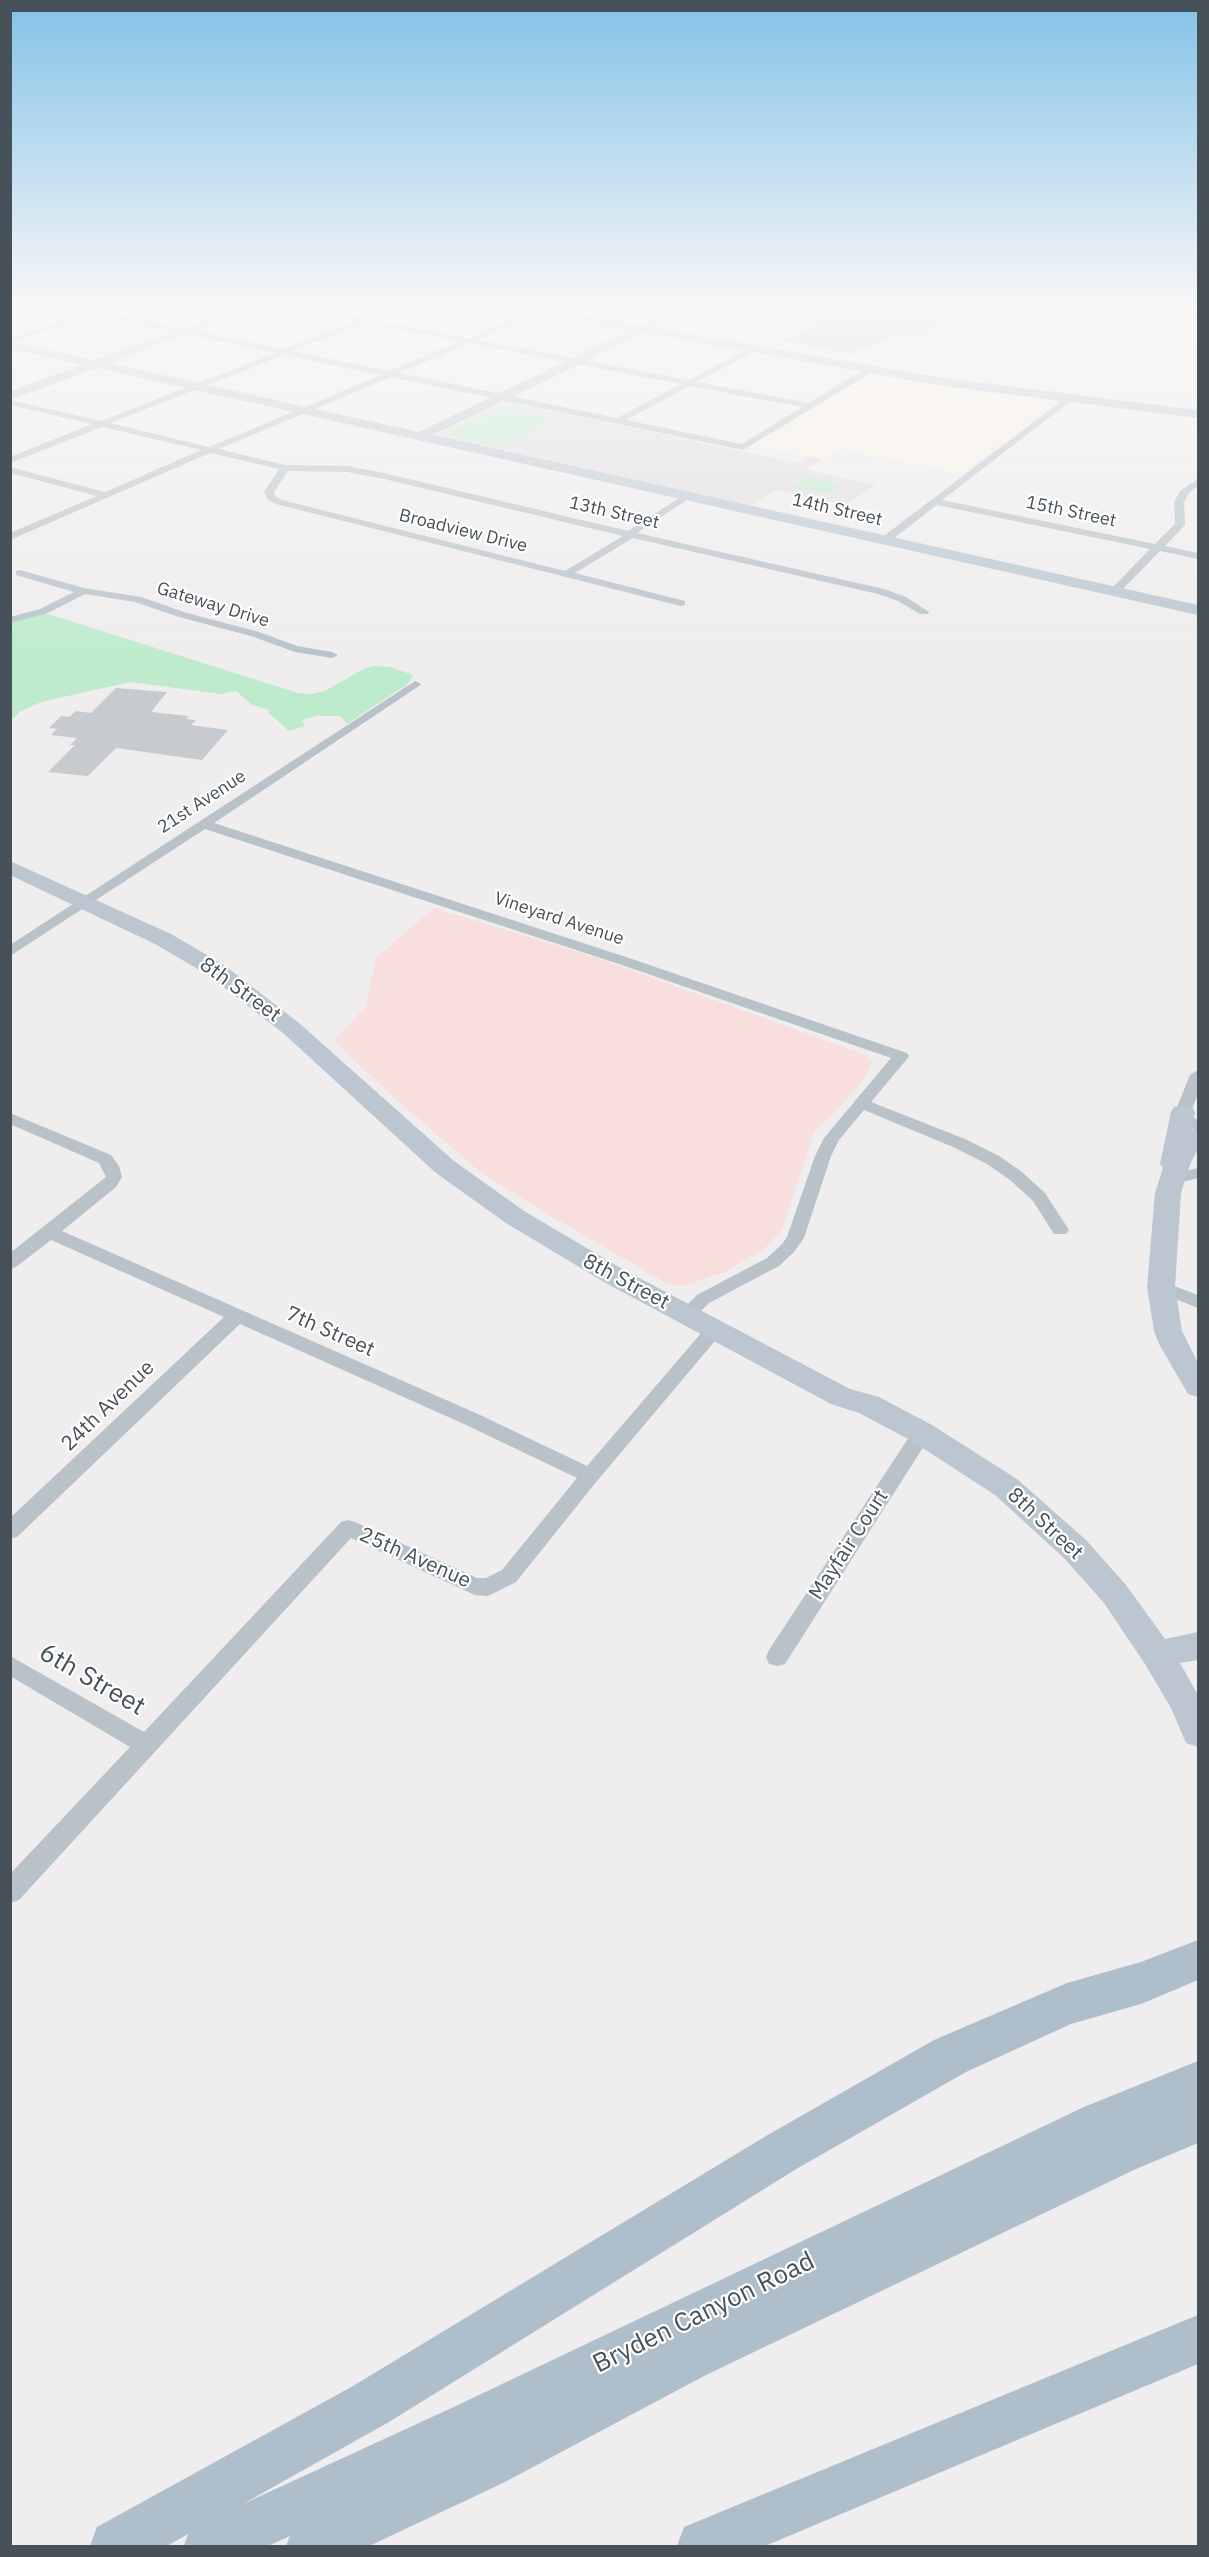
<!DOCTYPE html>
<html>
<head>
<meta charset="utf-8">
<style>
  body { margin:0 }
  #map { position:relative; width:1209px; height:2557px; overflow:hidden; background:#efeded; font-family:"IBM Plex Sans",sans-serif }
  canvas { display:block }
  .frame { position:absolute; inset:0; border:12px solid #465159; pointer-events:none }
</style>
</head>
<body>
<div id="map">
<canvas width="1209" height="2557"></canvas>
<div class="frame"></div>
</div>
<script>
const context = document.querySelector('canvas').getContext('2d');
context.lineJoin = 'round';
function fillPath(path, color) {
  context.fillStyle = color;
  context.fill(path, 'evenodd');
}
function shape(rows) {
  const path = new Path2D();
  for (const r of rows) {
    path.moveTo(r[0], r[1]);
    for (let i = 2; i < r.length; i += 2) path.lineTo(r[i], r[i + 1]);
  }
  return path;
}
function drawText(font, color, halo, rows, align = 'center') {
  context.font = font + ' "IBM Plex Sans",sans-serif';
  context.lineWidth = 4.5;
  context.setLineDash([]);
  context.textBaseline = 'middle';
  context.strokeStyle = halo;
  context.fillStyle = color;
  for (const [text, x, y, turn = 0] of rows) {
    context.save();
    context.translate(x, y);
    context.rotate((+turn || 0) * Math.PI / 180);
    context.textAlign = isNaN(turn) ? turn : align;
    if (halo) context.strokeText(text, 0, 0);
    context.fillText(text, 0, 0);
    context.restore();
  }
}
fillPath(shape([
  [692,307,1056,307,1093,320,965,383,649,328],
  [871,369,1058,398,961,473,840,449,824,460,748,444]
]), '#faf3e6');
fillPath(shape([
  [505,401,797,463,808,456,822,459,806,470,876,485,846,505,776,490,750,506,433,436]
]), '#e0dede');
fillPath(shape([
  [434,908,597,958,866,1055,872,1062,862,1082,814,1133,782,1229,763,1250,724,1272,684,1286,668,1284,544,1212,479,1171,399,1102,334,1041,366,1006,376,958]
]), '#f8dedd');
fillPath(shape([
  [500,409,552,419,499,446,447,434],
  [808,477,842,484,826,494,792,487],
  [45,613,298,693,312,694,325,691,365,668,374,666,390,667,413,675,409,683,347,724,340,716,316,716,302,720,305,726,289,731,269,713,268,709,252,705,236,691,221,694,130,682,41,702,21,711,11,720,11,620]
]), '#bdebcc');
fillPath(shape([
  [847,307,977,307,954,321,948,320,919,338,896,334,875,346,870,345,851,354,784,341],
  [116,688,167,692,151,712,189,716,186,719,196,720,191,725,228,730,202,760,116,748,88,776,48,772,75,745,70,745,77,738,51,735,57,729,49,728,61,716,69,717,76,711,91,713]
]), '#c7cacf');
fillPath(shape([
  [62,307,93,310,283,349,355,321,290,307,305,307,363,318,392,307,402,307,372,320,468,338,541,307,551,307,477,340,688,380,754,346,758,348,757,350,697,382,809,403,868,367,874,367,874,371,743,450,391,377,219,449,285,465,347,466,384,473,628,531,687,493,690,494,690,498,637,533,884,589,906,597,929,612,928,614,920,614,898,601,878,594,633,538,575,573,685,601,685,605,681,606,276,504,268,500,264,492,279,469,210,453,10,540,10,533,97,496,10,473,10,467,105,492,201,450,102,427,10,463,10,457,92,424,10,405,10,400,101,421,275,353,92,315,10,343,10,338,83,313,62,307],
  [365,323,460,341,389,371,292,351,365,323],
  [469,343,681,384,617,418,399,373,469,343],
  [284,355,381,375,209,447,110,423,284,355],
  [690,386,802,407,742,444,626,420,690,386],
  [288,471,347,472,384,479,623,536,565,571,282,500,275,496,274,492,288,471],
  [1068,396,1072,399,1071,401,942,500,1155,544,1175,524,1174,502,1180,491,1198,479,1198,486,1189,493,1184,502,1185,525,1165,546,1198,553,1198,559,1160,551,1119,593,1115,594,1111,593,1111,589,1150,549,937,505,889,542,881,542,881,538,1068,396],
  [20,570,84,588,141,597,187,613,259,632,297,646,332,652,338,655,332,658,295,652,251,636,179,617,135,602,85,594,48,613,10,623,10,617,40,609,74,592,16,575,16,571,20,570],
  [415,681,421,684,419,686,214,823,629,958,907,1053,909,1056,907,1059,871,1102,965,1139,999,1156,1022,1172,1045,1193,1069,1230,1066,1234,1054,1234,1033,1201,1010,1180,987,1164,953,1147,864,1110,839,1140,831,1156,804,1238,794,1252,779,1266,709,1303,693,1319,687,1320,681,1319,678,1314,697,1295,767,1258,782,1244,787,1237,815,1156,824,1138,891,1058,619,964,205,829,10,956,10,945,415,681],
  [1198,1070,1198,1094,1191,1112,1193,1117,1198,1120,1198,1131,1180,1124,1175,1112,1190,1075,1198,1070],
  [10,1113,111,1155,119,1166,122,1177,116,1187,62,1231,478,1414,587,1466,709,1324,716,1322,723,1324,725,1329,597,1481,516,1582,488,1596,475,1595,351,1538,19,1900,10,1903,10,1874,130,1747,10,1676,10,1656,144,1732,341,1522,348,1520,355,1522,477,1578,486,1578,502,1570,577,1478,464,1424,240,1324,17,1537,10,1539,10,1518,224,1317,51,1240,16,1267,10,1269,10,1253,106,1177,99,1163,10,1124,10,1113],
  [1198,1168,1198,1178,1171,1185,1165,1184,1163,1180,1165,1176,1198,1168],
  [1161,1281,1198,1295,1198,1308,1155,1291,1152,1287,1155,1283,1161,1281],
  [922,1426,929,1428,932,1433,929,1438,785,1664,777,1666,769,1664,766,1657,769,1650,915,1428,922,1426]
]), '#b9c2c9');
fillPath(shape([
  [241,307,257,307,109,363,419,432,630,330,517,310,511,307,536,307,641,325,679,307,694,307,654,328,944,378,1198,410,1198,418,944,386,644,333,433,435,1198,605,1198,615,97,368,10,400,10,391,83,365,10,349,10,342,95,360,241,307],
  [1140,307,1163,307,1198,314,1198,320,1146,310,1140,307],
  [10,861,171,934,224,965,299,1023,454,1161,524,1211,624,1270,850,1389,879,1397,932,1425,1017,1479,1086,1540,1126,1585,1165,1639,1198,1632,1198,1660,1180,1663,1198,1695,1198,1747,1186,1743,1171,1708,1145,1664,1104,1603,1064,1558,995,1495,912,1441,859,1413,831,1404,604,1282,506,1223,436,1173,283,1033,208,975,155,944,10,875,10,861],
  [1183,1105,1192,1107,1195,1112,1192,1130,1198,1128,1198,1149,1191,1162,1181,1193,1175,1287,1182,1331,1198,1363,1198,1397,1188,1394,1159,1344,1154,1331,1147,1287,1155,1193,1163,1168,1160,1164,1171,1112,1174,1107,1183,1105]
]), '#bbc6d0');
fillPath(shape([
  [1198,1940,1198,1980,1141,2004,1071,2024,966,2072,798,2168,389,2422,243,2504,458,2405,1084,2107,1198,2061,1198,2143,1136,2169,706,2375,503,2483,369,2546,286,2546,290,2536,268,2546,184,2546,188,2534,167,2546,90,2546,97,2527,353,2386,766,2136,934,2040,1067,1983,1141,1962,1198,1940],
  [1198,2315,1198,2364,765,2546,677,2546,684,2527,1198,2315]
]), '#aebeca');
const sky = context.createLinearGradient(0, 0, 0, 665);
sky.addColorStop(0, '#83c2e7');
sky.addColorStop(0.46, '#f8f7f7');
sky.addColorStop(1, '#f8f7f700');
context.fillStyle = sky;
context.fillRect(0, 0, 1209, 665);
drawText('18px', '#465159', '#fff', [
  ["14th Street",837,510,13],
  ["15th Street",1071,512,12],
  ["13th Street",614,513,13],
  ["Broadview Drive",463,531,14],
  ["Gateway Drive",213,605,17],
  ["21st Avenue",202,802,-33],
  ["Vineyard Avenue",559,919,18]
]);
drawText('21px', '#465159', '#fff', [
  ["8th Street",240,990,36],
  ["8th Street",626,1282,28],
  ["7th Street",330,1332,24],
  ["24th Avenue",108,1406,-44],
  ["8th Street",1045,1524,43],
  ["Mayfair Court",849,1545,-57],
  ["25th Avenue",415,1558,24]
]);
drawText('26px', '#465159', '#fff', [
  ["6th Street",92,1680,30],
  ["Bryden Canyon Road",704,2313,-26]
]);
</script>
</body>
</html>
